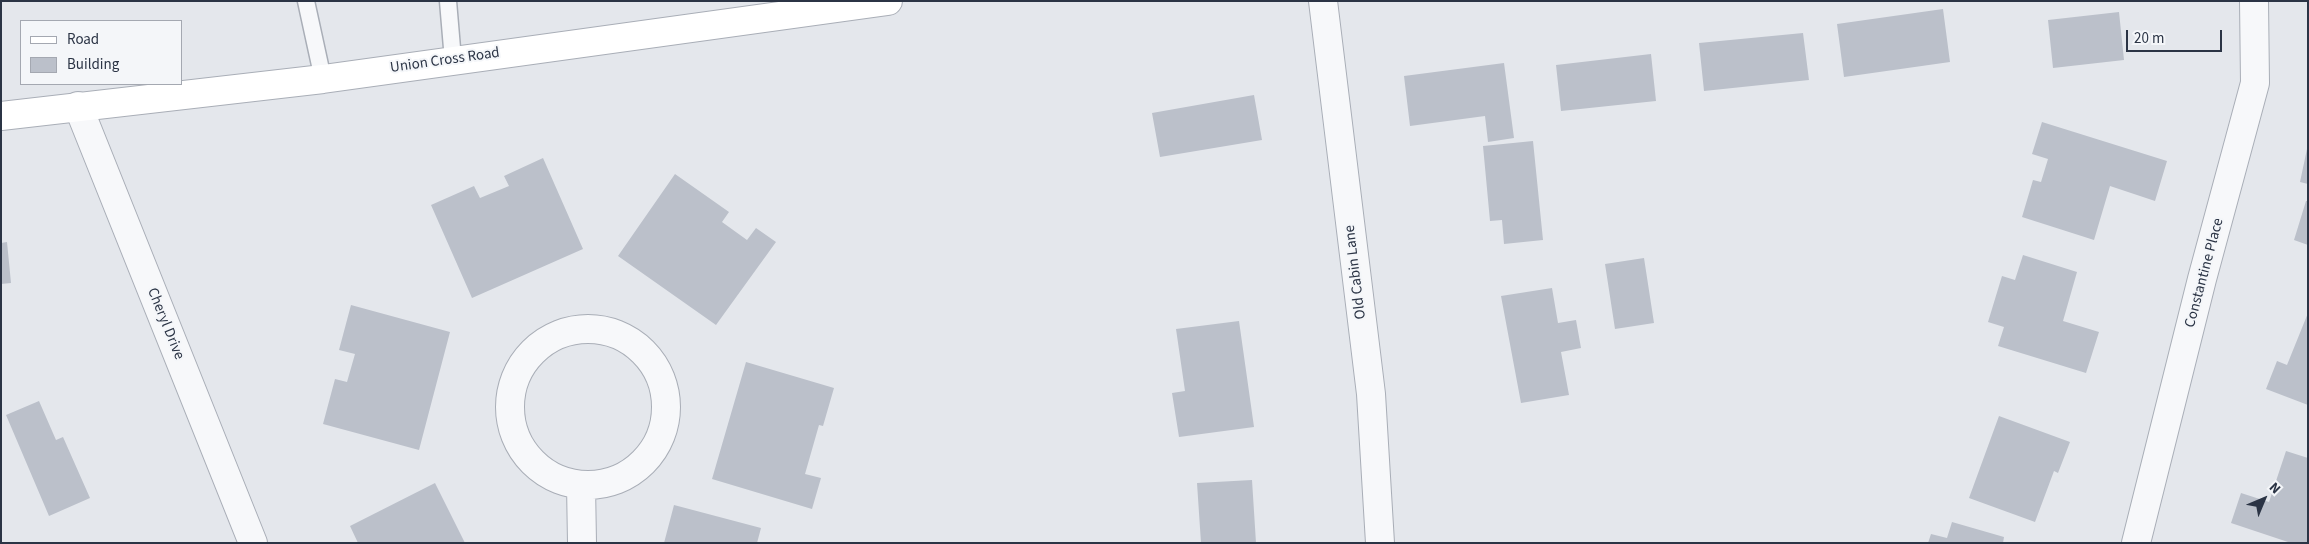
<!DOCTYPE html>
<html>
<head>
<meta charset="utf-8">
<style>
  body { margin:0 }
  #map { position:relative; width:2309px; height:544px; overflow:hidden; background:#e4e7ec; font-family:"Source Sans 3",sans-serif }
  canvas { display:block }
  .frame { position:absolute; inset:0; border:2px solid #2b3445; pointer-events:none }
  .legend { position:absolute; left:20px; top:20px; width:162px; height:65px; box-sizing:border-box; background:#f4f6f9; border:1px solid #a4a8b1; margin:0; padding:6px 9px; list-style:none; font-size:15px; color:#2b3445 }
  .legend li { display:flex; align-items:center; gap:10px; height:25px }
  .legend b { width:25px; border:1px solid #a4a8b1 }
  .north { position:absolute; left:2239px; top:474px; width:50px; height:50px; -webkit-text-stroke:4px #f4f6f9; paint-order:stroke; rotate:45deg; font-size:14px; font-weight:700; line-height:20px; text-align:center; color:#2b3445 }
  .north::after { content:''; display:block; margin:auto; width:18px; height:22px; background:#2b3445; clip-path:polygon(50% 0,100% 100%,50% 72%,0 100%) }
  .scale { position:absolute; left:2126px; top:30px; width:96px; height:22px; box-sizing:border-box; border:2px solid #2b3445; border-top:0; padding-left:6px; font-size:15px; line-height:18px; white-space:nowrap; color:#2b3445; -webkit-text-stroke:4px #f4f6f9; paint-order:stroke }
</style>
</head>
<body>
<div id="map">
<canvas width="2309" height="544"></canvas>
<div class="frame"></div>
<ul class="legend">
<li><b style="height:6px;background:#fff"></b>Road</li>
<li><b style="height:14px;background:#bbc0ca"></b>Building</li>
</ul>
<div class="north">N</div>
<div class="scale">20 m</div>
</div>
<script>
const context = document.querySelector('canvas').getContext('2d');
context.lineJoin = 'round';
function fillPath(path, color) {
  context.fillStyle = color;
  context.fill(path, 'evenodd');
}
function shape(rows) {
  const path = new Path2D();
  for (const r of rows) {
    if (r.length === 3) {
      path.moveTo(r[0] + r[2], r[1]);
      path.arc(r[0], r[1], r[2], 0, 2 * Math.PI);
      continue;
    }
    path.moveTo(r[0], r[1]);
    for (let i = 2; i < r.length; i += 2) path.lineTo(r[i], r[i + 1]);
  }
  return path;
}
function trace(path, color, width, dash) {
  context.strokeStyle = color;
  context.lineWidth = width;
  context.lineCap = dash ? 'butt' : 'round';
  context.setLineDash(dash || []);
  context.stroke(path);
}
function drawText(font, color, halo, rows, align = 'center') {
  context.font = font + ' "Source Sans 3",sans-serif';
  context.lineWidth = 4;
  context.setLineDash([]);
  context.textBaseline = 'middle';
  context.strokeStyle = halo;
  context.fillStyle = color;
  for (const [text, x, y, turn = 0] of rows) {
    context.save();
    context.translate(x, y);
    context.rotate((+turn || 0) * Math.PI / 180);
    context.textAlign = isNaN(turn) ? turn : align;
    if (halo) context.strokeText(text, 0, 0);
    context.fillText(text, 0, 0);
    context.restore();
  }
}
fillPath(shape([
  [1943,9,1950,62,1844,77,1837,24],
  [2119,12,2124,60,2053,68,2048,20],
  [1803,33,1809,80,1704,91,1699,43],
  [1651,54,1656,101,1561,111,1556,65],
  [1504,63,1514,138,1488,142,1485,116,1410,126,1404,76],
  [1254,95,1262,140,1160,157,1152,113],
  [2042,122,2167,161,2155,201,2110,186,2094,240,2022,217,2033,180,2041,182,2048,159,2032,154],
  [1533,141,1543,240,1504,244,1502,220,1490,221,1483,146],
  [2307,149,2308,149,2308,184,2300,182],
  [543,158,583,249,472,298,431,205,474,186,480,198,509,186,504,176],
  [675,174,729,212,722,222,747,240,756,228,776,242,716,325,618,256],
  [2306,201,2308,201,2308,245,2294,240],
  [7,242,11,283,1,284,1,243],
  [2023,255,2077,272,2063,321,2099,332,2086,373,1998,346,2004,327,1988,322,2002,276,2015,280],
  [1644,258,1654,323,1615,329,1605,264],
  [1552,288,1558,323,1576,320,1581,348,1561,352,1569,395,1521,403,1501,296],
  [351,305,450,332,419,450,323,424,335,379,347,382,355,354,339,350],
  [2308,313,2308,405,2266,389,2277,361,2287,365],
  [1239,321,1254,427,1179,437,1172,393,1185,391,1176,329],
  [746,362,834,388,823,426,819,425,805,474,821,478,812,509,712,479],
  [39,401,56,440,63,437,90,498,49,516,6,415],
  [1999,416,2070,442,2058,473,2054,471,2035,522,1969,498],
  [2286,451,2308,458,2308,543,2291,543,2231,523,2241,493,2269,502],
  [1252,480,1256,543,1201,543,1197,483],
  [435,483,465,543,358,543,350,526],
  [674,505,761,528,757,543,664,543],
  [1952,522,2004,537,2003,543,1928,543,1931,534,1947,538]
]), '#bbc0ca');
const service = shape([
  [306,1,323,79],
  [448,1,453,60]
]);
const minor = shape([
  [1323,1,1371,394,1380,543],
  [78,106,253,543],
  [588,407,78],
  [581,485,582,543],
  [2136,543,2202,279,2255,83,2254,1]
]);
const secondary = shape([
  [1,116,323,79,888,1]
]);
trace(service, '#a9aeb7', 19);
trace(minor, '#a9aeb7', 30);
trace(secondary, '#a9aeb7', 30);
trace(service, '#f7f8fa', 16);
trace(minor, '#f7f8fa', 28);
trace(secondary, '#fff', 28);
drawText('15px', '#2b3445', '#f4f6f9', [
  ["Union Cross Road",445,61,-8],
  ["Old Cabin Lane",1356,272,-97],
  ["Constantine Place",2205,273,-75],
  ["Cheryl Drive",165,324,68]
]);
</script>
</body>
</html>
